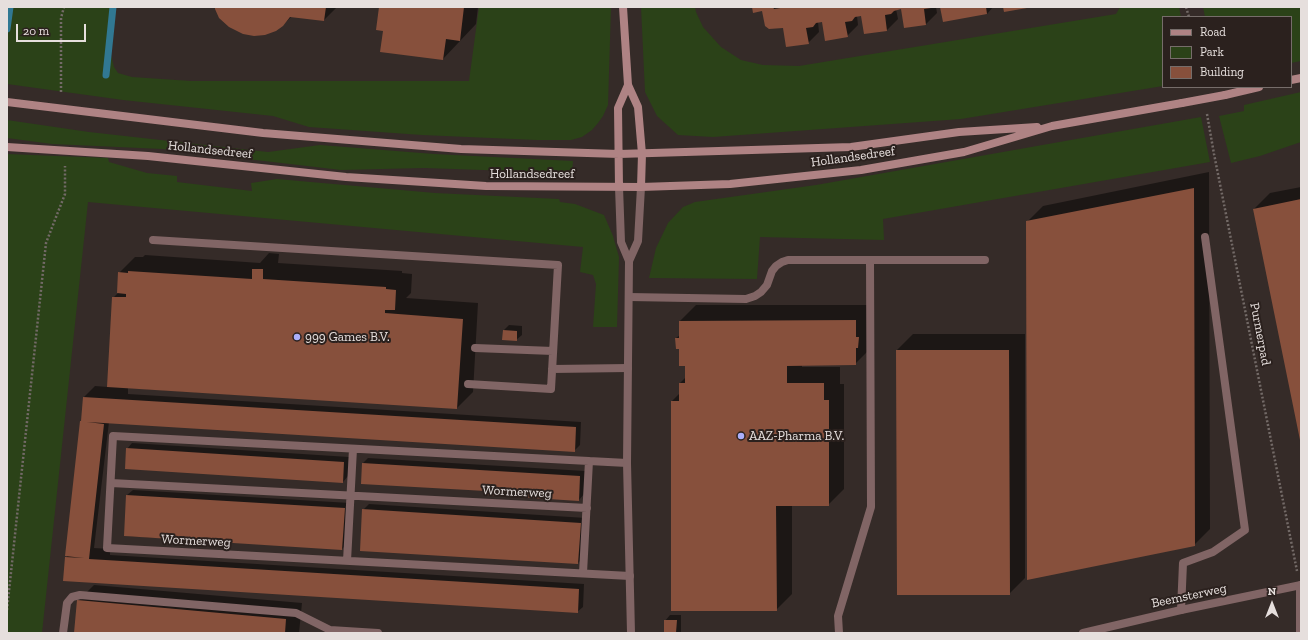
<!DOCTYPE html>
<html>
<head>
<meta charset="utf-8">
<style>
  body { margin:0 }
  #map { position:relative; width:1308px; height:640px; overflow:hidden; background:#352b28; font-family:"Zilla Slab",serif }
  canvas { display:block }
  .frame { position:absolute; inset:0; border:8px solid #e6dfdd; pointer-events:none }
  .legend { position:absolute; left:1162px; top:16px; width:130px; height:72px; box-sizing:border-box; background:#2b211e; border:1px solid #766d6a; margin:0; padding:5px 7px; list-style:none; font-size:12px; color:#e6dfdd }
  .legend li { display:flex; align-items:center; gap:8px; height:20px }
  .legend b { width:20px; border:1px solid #766d6a }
  .north { position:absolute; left:1252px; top:584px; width:40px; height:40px; -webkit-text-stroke:3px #2b211e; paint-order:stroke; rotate:0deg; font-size:11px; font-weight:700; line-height:16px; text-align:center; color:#e6dfdd }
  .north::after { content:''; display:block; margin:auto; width:14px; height:18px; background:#e6dfdd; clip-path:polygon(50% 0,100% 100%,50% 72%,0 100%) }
  .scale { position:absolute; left:16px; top:24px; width:70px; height:18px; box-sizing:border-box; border:2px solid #e6dfdd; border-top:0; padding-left:5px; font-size:12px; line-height:14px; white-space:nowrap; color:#e6dfdd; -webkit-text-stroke:3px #2b211e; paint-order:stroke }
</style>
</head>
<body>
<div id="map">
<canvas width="1308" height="640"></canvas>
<div class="frame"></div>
<ul class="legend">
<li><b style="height:5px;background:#af8384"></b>Road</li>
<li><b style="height:11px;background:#2b4218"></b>Park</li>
<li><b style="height:11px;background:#87503c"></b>Building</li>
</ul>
<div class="north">N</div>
<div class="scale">20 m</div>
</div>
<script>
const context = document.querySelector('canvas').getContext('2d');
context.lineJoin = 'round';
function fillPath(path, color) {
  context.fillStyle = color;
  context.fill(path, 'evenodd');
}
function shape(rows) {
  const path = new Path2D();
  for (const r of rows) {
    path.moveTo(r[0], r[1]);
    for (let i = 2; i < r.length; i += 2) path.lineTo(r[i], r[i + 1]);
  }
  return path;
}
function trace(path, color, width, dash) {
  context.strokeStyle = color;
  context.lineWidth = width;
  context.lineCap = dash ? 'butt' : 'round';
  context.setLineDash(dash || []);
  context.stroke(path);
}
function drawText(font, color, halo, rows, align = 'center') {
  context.font = font + ' "Zilla Slab",serif';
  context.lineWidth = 4;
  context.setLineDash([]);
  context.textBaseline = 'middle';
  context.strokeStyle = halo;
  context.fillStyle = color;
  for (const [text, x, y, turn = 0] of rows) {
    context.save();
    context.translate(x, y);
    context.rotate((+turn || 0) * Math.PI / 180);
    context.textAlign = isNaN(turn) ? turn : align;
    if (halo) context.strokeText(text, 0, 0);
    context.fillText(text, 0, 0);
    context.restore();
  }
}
fillPath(shape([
  [7,7,115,7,111,42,111,55,114,67,118,73,132,77,191,81,469,81,479,7,611,7,608,105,603,116,598,123,592,130,582,137,571,140,537,140,422,135,309,127,273,116,123,100,7,84],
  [641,7,695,7,696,12,703,27,721,47,741,60,763,65,799,66,1116,14,1120,7,1179,7,1181,17,1163,17,1163,86,961,119,713,137,678,135,657,116,645,92],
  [1203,7,1301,7,1301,61,1291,63,1291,17,1205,17],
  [1301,92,1301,142,1260,156,1231,163,1219,116,1244,111,1244,105],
  [1201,117,1210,162,883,219,884,240,760,237,757,279,649,278,656,248,668,223,683,207,695,202,816,185],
  [7,120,89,132,268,152,320,145,434,154,573,161,572,173,424,168,341,170,162,149,52,144,7,138],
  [7,154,108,158,109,162,147,173,177,176,177,182,252,191,251,183,277,179,435,193,559,199,560,202,575,204,604,215,613,236,619,257,617,327,593,327,596,284,593,275,580,272,583,247,88,202,42,633,7,633]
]), '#2b4218');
fillPath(shape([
  [216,7,337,7,324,20,292,16,283,25],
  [380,7,478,7,476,24,443,59,384,30],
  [753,7,936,7,937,13,926,24,901,8,896,9,898,19,887,30,862,15,857,16,858,25,847,36,823,21,818,22,819,32,808,43,784,27,763,10],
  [941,7,993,7,987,14],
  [1209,172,1210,529,1194,545,1027,222,1043,206],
  [1301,187,1301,438,1254,209,1270,193],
  [269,253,279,254,278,263,402,271,402,273,412,274,411,293,406,298,478,303,473,392,457,408,128,388,128,394,581,422,580,445,574,451,109,422,94,548,110,549,110,555,584,584,583,607,577,612,66,558,68,555,84,397,95,386,108,387,113,298,118,293,119,273,135,257,143,257,145,255,260,263],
  [696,305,871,305,872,322,874,322,871,348,855,364,802,364,802,367,840,367,840,384,844,384,844,489,828,505,792,505,792,594,776,610,672,401,680,393,680,383,686,377,686,365,676,338,680,335,680,321],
  [509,325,522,326,522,335,516,340,503,339,504,330],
  [913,334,1025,334,1025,578,1009,594,897,350],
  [132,443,349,457,348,476,343,482,127,449],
  [368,458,585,471,584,494,579,500,487,491,363,463],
  [133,490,350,503,347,544,342,549,125,536,127,495],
  [369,504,586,518,583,558,578,563,363,510],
  [94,585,302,603,299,633,75,633,78,601],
  [670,615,681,615,681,633,665,633,665,621]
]), '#0007');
trace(shape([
  [7,29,10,7],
  [106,75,113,7]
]), '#317892', 7);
fillPath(shape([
  [215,7,326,7,324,21,290,17,283,26,276,31,265,35,254,36,243,34,229,27,219,18,215,9],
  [379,7,464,7,460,41,446,39,443,60,380,52,383,31,376,30],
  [752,7,773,7,774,9,787,7,931,8,924,9,926,25,904,28,901,9,894,11,891,14,885,15,887,31,864,34,861,16,855,17,852,21,845,22,848,37,825,41,822,22,816,23,813,27,806,28,809,44,786,47,783,28,769,29,765,26,762,11,753,13],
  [940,7,986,7,987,14,943,22],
  [1003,7,1027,7,1027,8,1004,12],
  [1194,188,1195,546,1027,580,1026,221],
  [1301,199,1301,440,1300,440,1253,209],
  [252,269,263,269,263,279,386,287,386,289,396,290,395,310,385,310,385,313,463,319,457,409,107,387,112,297,126,297,126,294,117,293,118,272,128,273,128,271,252,279],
  [856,320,856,337,859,337,858,348,856,348,856,365,787,366,787,383,824,383,824,400,829,400,829,506,776,506,777,611,671,611,671,401,679,401,679,383,685,383,685,366,679,366,679,349,676,349,675,338,679,338,679,321],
  [503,330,517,331,517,341,502,340],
  [896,350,1009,350,1010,595,897,595],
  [83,397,576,427,575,452,87,422,104,424,89,559,579,589,578,613,63,581,65,557,84,558,65,556,80,421,81,421],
  [126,448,344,462,343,483,125,469],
  [362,463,580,476,579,501,486,495,486,491,361,484],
  [126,495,345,508,342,550,124,536],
  [362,509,581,523,578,564,360,551],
  [77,600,286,619,285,633,74,633],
  [664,620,677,620,676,633,664,633]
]), '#87503c');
trace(shape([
  [1186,7,1189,17],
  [61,92,61,18,64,7],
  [1207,114,1214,154,1297,571],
  [7,610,46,243,65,194,65,166]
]), '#736a67', 2.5, [2, 2]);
trace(shape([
  [153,240,558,265,551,389,468,384],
  [629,297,746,299,755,296,761,292,767,285,772,271,776,266,782,262,788,260,985,260],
  [475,348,553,351],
  [552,369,628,368],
  [627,463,113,436,107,548,630,576],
  [111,483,587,508],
  [347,561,353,449],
  [583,573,589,461],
  [1181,610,1183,563,1213,552,1245,530,1205,237],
  [63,633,67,603,72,597,80,595,296,613,330,630,378,633],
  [839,633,838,616,871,507,870,260]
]), '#816565', 8);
trace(shape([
  [619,187,621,242,629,261,627,463,631,633],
  [629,261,638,241,641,187],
  [1300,585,1300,633],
  [1083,633,1181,610,1301,585]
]), '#816565', 8);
trace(shape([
  [623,7,628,85,638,107,642,154,641,187],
  [1291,80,1301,78],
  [1225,95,1259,87],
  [7,102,263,133,461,149,619,154,851,147,959,132,1037,127],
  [7,147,148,156,346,177,486,186,641,187,730,184,861,170,964,152,1052,126,1182,103],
  [619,187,618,108,628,85]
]), '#af8384', 8);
trace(shape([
  [1182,103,1225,95]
]), '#af8384', 8);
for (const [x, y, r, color] of [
  [297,337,4,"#abaffb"],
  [741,436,4,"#abaffb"]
]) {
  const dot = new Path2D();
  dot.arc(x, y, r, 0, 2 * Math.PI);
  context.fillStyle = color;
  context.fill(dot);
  trace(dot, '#2b211e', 1.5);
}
drawText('13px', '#e6dfdd', '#2b211e', [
  ["Hollandsedreef",210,150,6],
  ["Hollandsedreef",853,157,-8],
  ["Hollandsedreef",532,174],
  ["Purmerpad",1260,334,79],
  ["Wormerweg",517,492,3],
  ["Wormerweg",196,541,3],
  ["Beemsterweg",1189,596,-12]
]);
drawText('13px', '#e6dfdd', '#2b211e', [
  ["999 Games B.V.",305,337],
  ["AAZ-Pharma B.V.",749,436]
], 'left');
</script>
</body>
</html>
